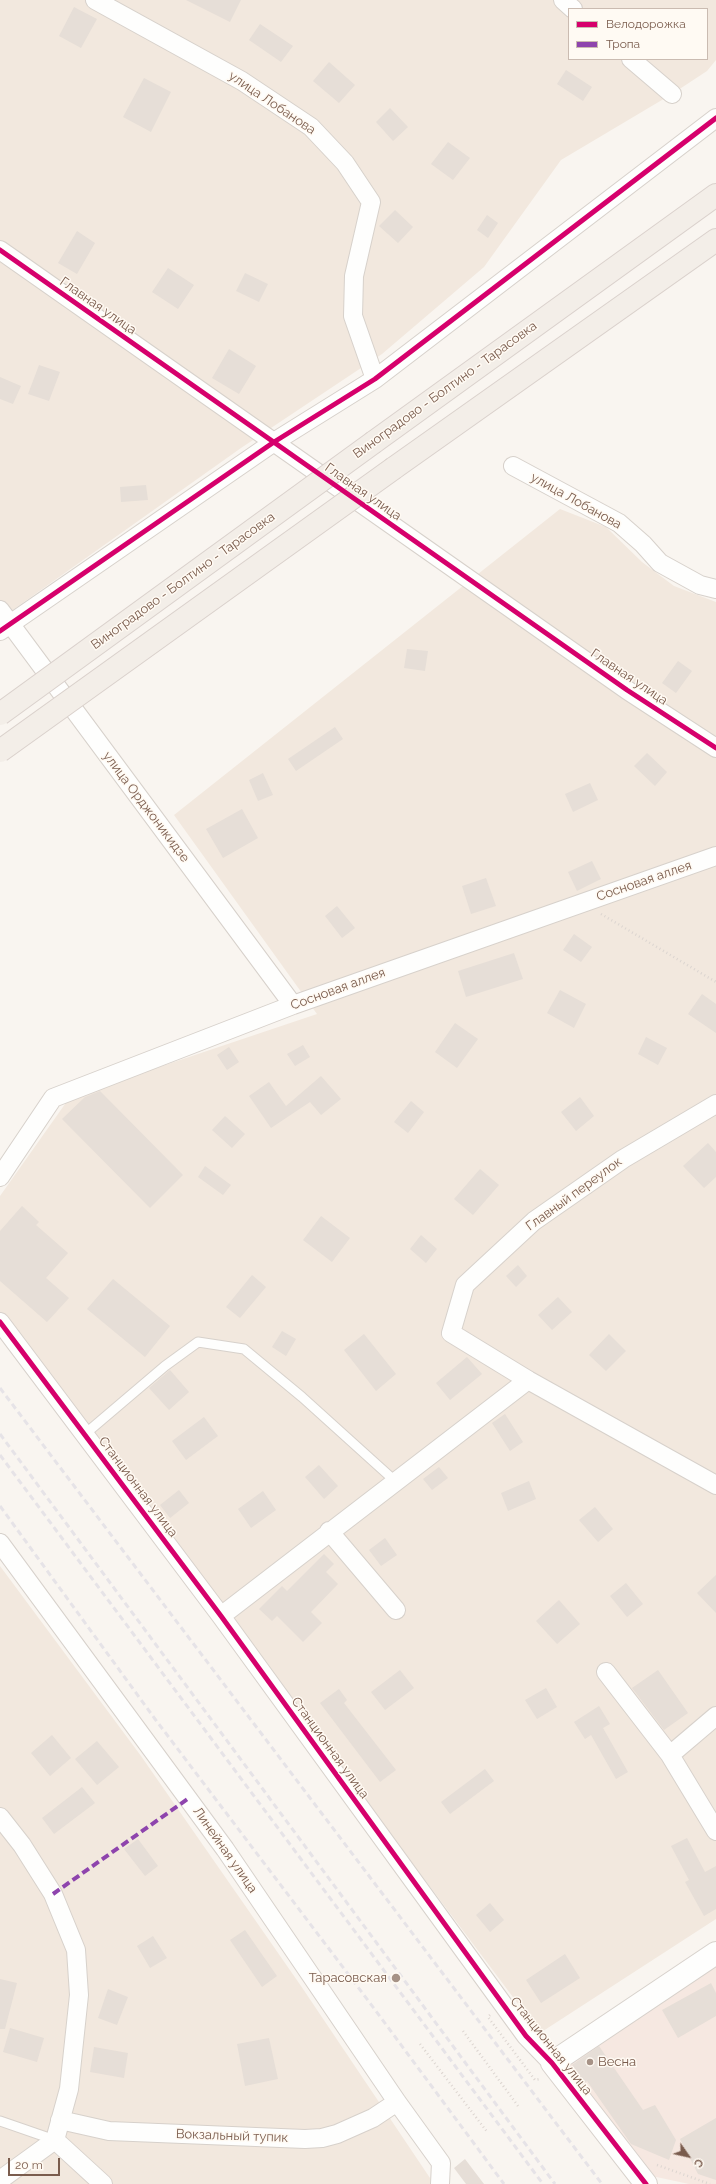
<!DOCTYPE html>
<html>
<head>
<meta charset="utf-8">
<style>
  body { margin:0 }
  #map { position:relative; width:716px; height:2184px; overflow:hidden; background:#f9f5f0; font-family:Raleway,sans-serif }
  canvas { display:block }
  .legend { position:absolute; left:568px; top:8px; width:140px; height:52px; box-sizing:border-box; background:#fffaf3; border:1px solid #cabbb1; margin:0; padding:5px 7px; list-style:none; font-size:12px; color:#7a5c4d }
  .legend li { display:flex; align-items:center; gap:8px; height:20px }
  .legend b { width:20px; border:1px solid #cabbb1 }
  .north { position:absolute; left:668px; top:2136px; width:40px; height:40px; -webkit-text-stroke:3px #fffaf3; paint-order:stroke; rotate:124deg; font-size:11px; font-weight:700; line-height:16px; text-align:center; color:#7a5c4d }
  .north::after { content:''; display:block; margin:auto; width:14px; height:18px; background:#7a5c4d; clip-path:polygon(50% 0,100% 100%,50% 72%,0 100%) }
  .scale { position:absolute; left:8px; top:2158px; width:52px; height:18px; box-sizing:border-box; border:2px solid #7a5c4d; border-top:0; padding-left:5px; font-size:12px; line-height:14px; white-space:nowrap; color:#7a5c4d; -webkit-text-stroke:3px #fffaf3; paint-order:stroke }
</style>
</head>
<body>
<div id="map">
<canvas width="716" height="2184"></canvas>
<ul class="legend">
<li><b style="height:5px;background:#d6006c"></b>Велодорожка</li>
<li><b style="height:5px;background:#8e44ad"></b>Тропа</li>
</ul>
<div class="north">С</div>
<div class="scale">20 m</div>
</div>
<script>
const context = document.querySelector('canvas').getContext('2d');
context.lineJoin = 'round';
function fillPath(path, color) {
  context.fillStyle = color;
  context.fill(path, 'evenodd');
}
function shape(rows) {
  const path = new Path2D();
  for (const r of rows) {
    path.moveTo(r[0], r[1]);
    for (let i = 2; i < r.length; i += 2) path.lineTo(r[i], r[i + 1]);
  }
  return path;
}
function trace(path, color, width, dash) {
  context.strokeStyle = color;
  context.lineWidth = width;
  context.lineCap = dash ? 'butt' : 'round';
  context.setLineDash(dash || []);
  context.stroke(path);
}
function drawText(font, color, halo, rows, align = 'center') {
  context.font = font + ' Raleway,sans-serif';
  context.lineWidth = 3;
  context.setLineDash([]);
  context.textBaseline = 'middle';
  context.strokeStyle = halo;
  context.fillStyle = color;
  for (const [text, x, y, turn = 0] of rows) {
    context.save();
    context.translate(x, y);
    context.rotate((+turn || 0) * Math.PI / 180);
    context.textAlign = isNaN(turn) ? turn : align;
    if (halo) context.strokeText(text, 0, 0);
    context.fillText(text, 0, 0);
    context.restore();
  }
}
fillPath(shape([
  [0,0,716,0,716,60,707,71,672,94,561,160,484,267,382,354,241,448,0,619],
  [569,9,707,9,707,59,569,59],
  [560,509,606,527,642,562,674,586,716,602,716,1919,540,2033,0,1315,0,1196,70,1097,317,1014,174,815],
  [0,1566,141,1756,301,1986,430,2178,430,2184,0,2184]
]), '#f2e8de');
fillPath(shape([
  [716,1962,716,2184,689,2184,647,2175,561,2064]
]), '#f6e8e1');
fillPath(shape([
  [186,0,241,0,230,22],
  [74,7,97,19,81,48,59,36],
  [260,24,293,46,281,62,249,40],
  [329,62,355,85,339,103,313,81],
  [566,70,592,87,583,101,557,84],
  [144,78,171,92,151,132,123,117],
  [390,108,408,127,393,141,376,122],
  [448,142,470,158,453,180,431,164],
  [395,210,413,227,398,243,379,226],
  [487,215,498,223,488,238,477,230],
  [77,231,95,243,77,274,58,263],
  [168,268,194,285,178,309,152,292],
  [245,273,268,284,259,302,236,291],
  [229,349,256,366,239,394,212,378],
  [39,365,60,372,49,401,28,394],
  [0,377,21,386,13,404,0,399],
  [146,485,148,500,121,502,120,487],
  [407,649,428,651,425,671,404,668],
  [678,661,692,671,676,693,662,683],
  [335,727,343,739,296,771,288,759],
  [647,753,667,772,655,786,634,766],
  [263,773,273,795,258,801,249,780],
  [590,783,598,800,573,812,565,794],
  [242,809,258,838,223,858,206,829],
  [592,861,601,879,577,891,568,872],
  [486,878,496,906,471,914,462,886],
  [337,906,355,928,342,938,325,916],
  [574,934,592,947,581,962,563,950],
  [514,953,523,979,466,997,458,971],
  [560,990,586,1004,574,1028,547,1013],
  [702,994,716,1004,716,1033,688,1014],
  [455,1023,478,1039,457,1068,435,1052],
  [646,1037,667,1048,658,1065,638,1054],
  [303,1045,310,1057,295,1066,287,1054],
  [229,1047,239,1062,227,1070,217,1055],
  [321,1076,341,1099,321,1115,310,1102,271,1128,249,1096,269,1082,286,1106],
  [100,1091,183,1175,150,1208,62,1119,85,1097],
  [580,1097,594,1116,576,1131,561,1112],
  [411,1101,424,1112,408,1133,394,1122],
  [225,1116,245,1134,232,1148,212,1130],
  [708,1143,716,1152,716,1177,704,1188,683,1166],
  [205,1166,231,1185,223,1195,198,1177],
  [480,1169,499,1185,473,1215,454,1199],
  [22,1206,39,1222,36,1225,68,1253,46,1278,69,1298,47,1322,0,1281,0,1231],
  [321,1216,350,1238,332,1262,303,1240],
  [421,1235,437,1249,426,1263,410,1249],
  [518,1265,527,1276,516,1287,506,1276],
  [252,1275,266,1287,240,1318,226,1307],
  [113,1279,170,1326,145,1357,87,1309],
  [558,1297,572,1312,552,1330,538,1315],
  [282,1331,296,1339,286,1356,272,1347],
  [364,1334,396,1374,376,1391,344,1350],
  [609,1334,626,1351,606,1371,589,1355],
  [467,1357,482,1374,450,1400,436,1383],
  [170,1370,189,1392,169,1410,149,1388],
  [505,1414,523,1442,510,1451,492,1423],
  [204,1417,218,1436,186,1460,172,1441],
  [319,1465,338,1486,324,1499,305,1477],
  [439,1467,448,1478,432,1490,423,1479],
  [529,1481,536,1499,508,1511,501,1493],
  [179,1490,189,1503,170,1518,160,1505],
  [263,1491,276,1510,251,1528,238,1509],
  [595,1507,613,1529,598,1542,579,1520],
  [385,1538,397,1555,381,1566,369,1550],
  [324,1554,334,1564,326,1572,338,1584,311,1612,322,1623,303,1642,277,1616,272,1621,259,1609,282,1586,287,1591],
  [716,1575,716,1613,697,1593],
  [626,1583,643,1604,627,1617,610,1596],
  [559,1600,580,1624,557,1644,536,1621],
  [400,1670,414,1688,385,1710,371,1692],
  [658,1670,688,1713,664,1730,632,1688],
  [546,1688,557,1707,537,1719,525,1700],
  [339,1689,347,1700,344,1703,396,1770,380,1782,320,1703],
  [599,1706,610,1724,603,1728,628,1772,616,1779,591,1735,585,1739,574,1722],
  [52,1735,71,1758,50,1776,31,1753],
  [97,1741,119,1767,97,1785,75,1759],
  [485,1769,494,1781,450,1814,441,1802],
  [82,1787,95,1803,54,1834,42,1818],
  [687,1838,705,1872,716,1866,716,1909,704,1916,685,1882,689,1880,671,1846],
  [138,1839,158,1866,145,1876,124,1849],
  [490,1903,504,1920,490,1932,476,1915],
  [245,1930,277,1976,262,1987,230,1940],
  [153,1936,167,1958,150,1968,137,1946],
  [565,1954,580,1978,541,2003,526,1980],
  [0,1979,17,1983,5,2029,0,2029],
  [711,1983,716,1993,716,2016,678,2038,662,2010],
  [108,1989,128,1997,117,2025,98,2018],
  [10,2028,44,2038,37,2062,3,2052],
  [269,2038,278,2079,245,2086,237,2044],
  [599,2046,643,2110,655,2105,676,2140,669,2160,631,2144,587,2081,585,2083,572,2065],
  [94,2047,128,2053,124,2078,90,2072],
  [716,2118,716,2180,698,2174,680,2139],
  [465,2159,484,2184,466,2184,454,2168]
]), '#e6ded7');
const service = shape([
  [85,1434,165,1366,198,1342,244,1349,302,1397,395,1481],
  [0,2121,55,2140]
]);
const minor = shape([
  [95,0,242,81,311,127,345,163,371,202,354,276,353,316,375,379],
  [563,0,573,9],
  [631,59,672,94],
  [0,250,627,690,716,748],
  [513,466,619,523,643,544,660,563,700,585,716,589],
  [0,610,293,1005],
  [0,631,274,442,375,379,716,118],
  [716,1104,623,1159,534,1221,465,1285,451,1333,528,1380,716,1485],
  [0,1177,53,1098,293,1005,716,856],
  [0,1322,221,1616,526,2036,552,2063],
  [329,1531,396,1610],
  [0,1543,225,1849,397,2102,441,2163,440,2184],
  [221,1616,528,1380],
  [606,1672,670,1755,716,1831],
  [670,1755,716,1716],
  [0,1817,22,1845,53,1894,76,1950,79,1995,69,2089,55,2140,103,2184],
  [60,2120,109,2131,305,2139,322,2138,337,2134,373,2118,397,2102],
  [0,2180,55,2140]
]);
const tertiary = shape([
  [646,2184,552,2063,716,1953]
]);
const primary = shape([
  [374,442,716,195],
  [394,468,716,240]
]);
trace(service, '#d7d1cb', 11);
trace(minor, '#d7d1cb', 20);
trace(tertiary, '#d7d1cb', 24);
trace(primary, '#dad1cc', 24);
trace(shape([
  [601,914,716,982],
  [490,2015,488,2017,535,2080,540,2079],
  [463,2031,518,2106],
  [420,2044,488,2133],
  [657,2165,710,2184]
]), '#dcd5d0', 2.5, [1, 3]);
trace(service, '#fefefd', 9);
trace(minor, '#fefefd', 18);
trace(tertiary, '#fefefd', 22);
trace(primary, '#f3eee8', 22);
trace(shape([
  [0,1388,602,2184],
  [0,1434,555,2184],
  [0,1455,543,2184],
  [0,1506,155,1719,370,2003,504,2184]
]), '#e6e3e7', 3, [6, 4]);
const primaryBridge = shape([
  [0,714,374,442],
  [0,751,394,468]
]);
trace(primaryBridge, '#dad1cc', 24, []);
trace(primaryBridge, '#f3eee8', 22);
trace(shape([
  [53,1894,189,1798]
]), '#8e44ad', 4, [8, 4]);
trace(shape([
  [0,250,627,690,716,748],
  [0,631,274,442,375,379,716,118],
  [0,1322,221,1616,526,2036,552,2063,646,2184]
]), '#d6006c', 5);
for (const [x, y, r, color] of [
  [396,1978,5,"#a69286"],
  [590,2062,4,"#a69286"]
]) {
  const dot = new Path2D();
  dot.arc(x, y, r, 0, 2 * Math.PI);
  context.fillStyle = color;
  context.fill(dot);
  trace(dot, '#fffaf3', 1.5);
}
drawText('13px', '#7a5c4d', '#fffaf3', [
  ["улица Лобанова",272,103,34],
  ["Главная улица",98,306,35],
  ["Виноградово - Болтино - Тарасовка",445,390,-36],
  ["Главная улица",363,492,35],
  ["улица Лобанова",576,501,29],
  ["Виноградово - Болтино - Тарасовка",183,581,-36],
  ["Главная улица",629,677,34],
  ["улица Орджоникидзе",146,807,53],
  ["Сосновая аллея",644,881,-19],
  ["Сосновая аллея",338,989,-20],
  ["Главный переулок",574,1194,-36],
  ["Станционная улица",138,1487,53],
  ["Станционная улица",330,1748,54],
  ["Линейная улица",225,1850,55],
  ["Станционная улица",551,2046,51],
  ["Вокзальный тупик",232,2136,2]
]);
drawText('13px', '#7a5c4d', '#fffaf3', [
  ["Тарасовская",387,1978],
  ["Весна",598,2062,"left"]
], 'right');
</script>
</body>
</html>
